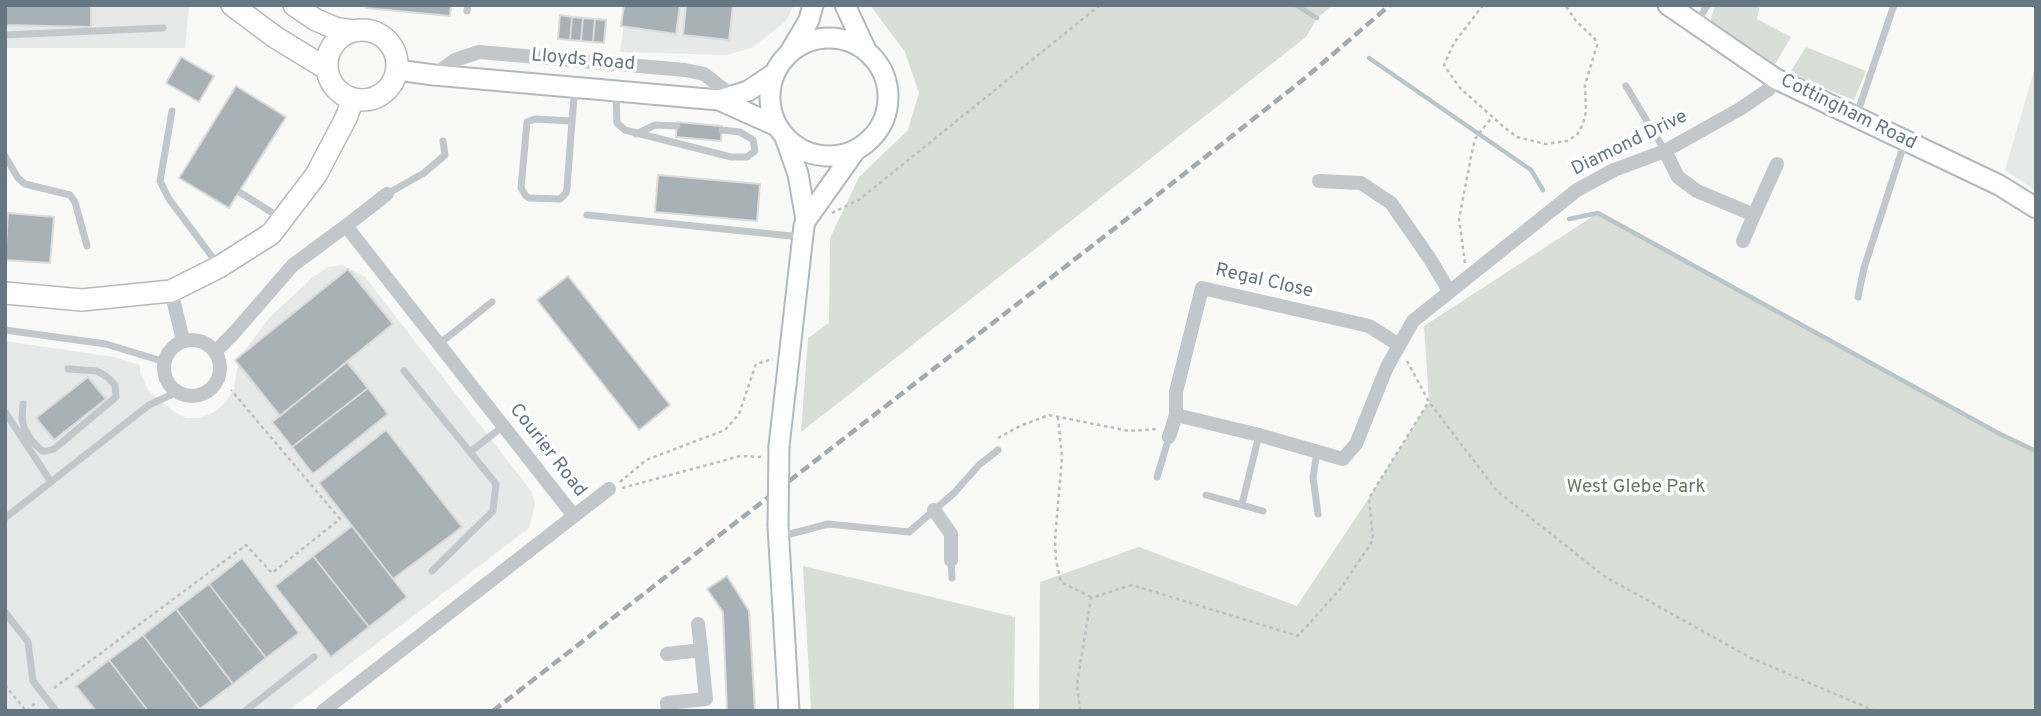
<!DOCTYPE html>
<html>
<head>
<meta charset="utf-8">
<style>
  body { margin:0 }
  #map { position:relative; width:2041px; height:716px; overflow:hidden; background:#f9f9f7; font-family:Overpass,sans-serif }
  canvas { display:block }
  .frame { position:absolute; inset:0; border:7px solid #647782; pointer-events:none }
</style>
</head>
<body>
<div id="map">
<canvas width="2041" height="716"></canvas>
<div class="frame"></div>
</div>
<script>
const context = document.querySelector('canvas').getContext('2d');
context.lineJoin = 'round';
function fillPath(path, color) {
  context.fillStyle = color;
  context.fill(path, 'evenodd');
}
function shape(rows) {
  const path = new Path2D();
  for (const r of rows) {
    if (r.length === 3) {
      path.moveTo(r[0] + r[2], r[1]);
      path.arc(r[0], r[1], r[2], 0, 2 * Math.PI);
      continue;
    }
    path.moveTo(r[0], r[1]);
    for (let i = 2; i < r.length; i += 2) path.lineTo(r[i], r[i + 1]);
  }
  return path;
}
function trace(path, color, width, dash) {
  context.strokeStyle = color;
  context.lineWidth = width;
  context.lineCap = dash ? 'butt' : 'round';
  context.setLineDash(dash || []);
  context.stroke(path);
}
function drawText(font, color, halo, rows, align = 'center') {
  context.font = font + ' Overpass,sans-serif';
  context.lineWidth = 7;
  context.setLineDash([]);
  context.textBaseline = 'middle';
  context.strokeStyle = halo;
  context.fillStyle = color;
  for (const [text, x, y, turn = 0] of rows) {
    context.save();
    context.translate(x, y);
    context.rotate((+turn || 0) * Math.PI / 180);
    context.textAlign = isNaN(turn) ? turn : align;
    if (halo) context.strokeText(text, 0, 0);
    context.fillText(text, 0, 0);
    context.restore();
  }
}
fillPath(shape([
  [5,5,189,5,185,48,5,48],
  [627,5,794,5,786,21,770,34,751,48,727,55,620,52],
  [2036,64,2036,191,2005,170],
  [342,265,365,277,532,492,535,505,529,528,288,711,5,711,5,341,114,357,140,365,140,373,148,390,173,411,186,418,199,418,214,412,226,402,234,389,237,368,245,350,270,317,312,278,328,267]
]), '#e7e9e8');
fillPath(shape([
  [870,5,1333,5,1317,18,1306,37,801,432,808,338,829,323,830,238,859,177,908,130,919,93,905,52],
  [1715,5,1760,5,1757,19,1791,37,1774,66,1710,22],
  [1806,47,1866,71,1854,100,1789,74],
  [1598,213,2000,434,2036,451,2036,711,1039,711,1040,582,1139,547,1297,606,1369,498,1429,402,1424,326],
  [803,566,1015,617,1014,711,811,711]
]), '#d9ded6');
trace(shape([
  [1296,5,1317,18],
  [1369,58,1531,170,1543,190],
  [1569,219,1598,213,2000,434,2036,451]
]), '#b8c6c9', 4.5);
const building = shape([
  [5,5,91,5,91,27,5,25,5,5],
  [366,5,451,5,450,16,366,8,366,5],
  [624,5,680,5,676,34,621,26,624,5],
  [686,5,733,5,729,40,683,35,686,5],
  [560,15,572,17,570,40,558,39,560,15],
  [572,17,583,18,581,41,570,40,572,17],
  [583,18,595,19,593,42,581,41,583,18],
  [595,19,606,20,604,43,593,42,595,19],
  [181,57,214,76,199,102,166,83,181,57],
  [236,86,286,117,229,208,179,178,236,86],
  [677,122,722,126,721,141,676,137,677,122],
  [658,175,760,184,757,221,655,212,658,175],
  [8,213,54,217,50,263,5,260,8,213],
  [348,269,393,324,280,416,235,360,348,269],
  [568,276,670,405,639,430,537,300,568,276],
  [347,362,368,388,292,447,272,422,347,362],
  [88,377,106,399,54,440,36,418,88,377],
  [368,388,388,414,313,474,292,447,368,388],
  [386,430,462,527,393,579,319,483,386,430],
  [352,526,407,597,369,627,313,556,352,526],
  [313,556,369,627,331,657,275,586,313,556],
  [242,558,299,633,266,658,209,584,242,558],
  [727,576,749,611,755,711,727,711,723,612,707,589,727,576],
  [209,584,266,658,233,684,176,609,209,584],
  [176,609,233,684,200,709,143,635,176,609],
  [143,635,200,709,198,711,148,711,109,660,143,635],
  [109,660,148,711,96,711,76,686,109,660]
]);
fillPath(building, '#a7b1b6');
trace(building, '#dbdbd9', 2);
const secondary = shape([
  [845,5,866,50],
  [1668,5,1776,79,1999,185,2036,208],
  [829,97,59],
  [790,52,809,20,813,5],
  [397,70,434,75,719,100,777,126],
  [719,100,748,91,775,73],
  [785,137,798,174,806,220],
  [779,446,804,226,806,220,855,151],
  [778,526,789,711]
]);
const primary = shape([
  [232,5,275,37,327,69],
  [294,5,316,20,335,28,354,31],
  [362,65,35],
  [5,293,82,300,171,291,219,267,271,234,316,175,346,118,353,99]
]);
trace(secondary, '#b2b9be', 23);
trace(primary, '#b4babd', 24);
trace(shape([
  [1483,5,1454,43,1444,65,1460,88,1505,128,1517,137,1545,144,1567,141,1577,135,1583,124,1586,112,1585,85,1597,45,1595,39,1576,21,1565,5],
  [832,213,860,199,1100,5],
  [1465,263,1459,219,1472,152,1475,139,1492,117],
  [1407,361,1429,402,1497,491,1604,576,1751,658,1875,711],
  [1058,417,1062,457,1055,540,1056,560,1061,582,1091,597],
  [998,438,1020,426,1049,415,1129,431,1156,429],
  [620,482,646,460,725,430,739,414,756,364,773,359],
  [622,488,740,456,762,457],
  [5,685,26,711],
  [54,688,246,545,272,573,340,519,231,390],
  [27,711,35,703],
  [1080,711,1077,684,1091,598,1132,585,1298,636,1341,588,1373,540,1369,498,1428,403]
]), '#babec1', 2.5, [3.5, 3.5]);
trace(shape([
  [467,11,468,5],
  [1698,22,1707,5],
  [5,35,163,28],
  [1626,86,1665,151],
  [616,94,617,123,625,130,731,157,747,157,755,151,753,140,740,132,722,130],
  [172,111,160,181,169,199,219,266],
  [1856,117,1894,5],
  [572,121,535,119,527,122,521,188,526,196,529,198,560,199,566,193,567,188,572,121,575,87],
  [636,134,655,125,677,126],
  [5,156,18,178,25,184,70,195,75,202,87,246],
  [241,193,279,217],
  [387,194,424,173,445,155,443,141],
  [587,215,801,237],
  [1858,297,1864,268,1905,141],
  [5,330,106,344,165,362],
  [439,344,492,302],
  [404,371,470,452,502,427],
  [23,404,22,418,24,428,32,441,42,451,47,451,54,449,116,397,115,385,107,377,97,371,68,369],
  [5,412,51,482],
  [1317,452,1313,477,1318,514],
  [1157,477,1169,437],
  [1206,495,1263,511],
  [1242,504,1259,435],
  [5,518,149,405,177,392],
  [779,537,828,524,909,532,954,493,979,465,998,450],
  [951,560,952,578],
  [432,571,493,511,496,484,470,452],
  [5,612,28,642,33,681,56,711],
  [245,711,314,657]
]), '#c2c7cb', 7);
trace(shape([
  [434,75,455,60,479,52,685,70,704,74,731,95],
  [1665,151,1678,177,1697,191,1754,215,1777,164],
  [1319,181,1361,183,1391,203,1430,259,1449,291],
  [346,226,387,194],
  [1743,241,1754,215],
  [171,291,183,340],
  [192,368,28],
  [215,352,233,334,293,265,346,226,574,516,323,711],
  [1176,415,1259,435,1343,459,1356,444,1387,367,1413,321,1577,190,1614,170,1665,151,1740,109,1768,90,1776,79],
  [1169,437,1176,415,1176,392,1202,288,1369,326,1399,345],
  [934,510,951,534,951,560],
  [574,516,609,489],
  [698,624,701,650],
  [667,654,701,650,706,699,667,703,668,711]
]), '#c2c7cb', 14);
trace(secondary, '#fff', 19);
trace(primary, '#fff', 21);
trace(shape([
  [493,711,1146,204,1304,79,1390,5]
]), '#a1aaaf', 4.5, [10, 5]);
const secondaryBridge = shape([
  [778,526,779,446]
]);
trace(secondaryBridge, '#b2b9be', 23, []);
trace(secondaryBridge, '#fff', 19);
drawText('19px', '#647782', '#fff', [
  ["Lloyds Road",583,61,5],
  ["Cottingham Road",1848,113,26],
  ["Diamond Drive",1630,144,-26],
  ["Regal Close",1264,282,13],
  ["Courier Road",547,451,52]
]);
drawText('19px', '#697a63', '#fff', [
  ["West Glebe Park",1636,488]
]);
</script>
</body>
</html>
